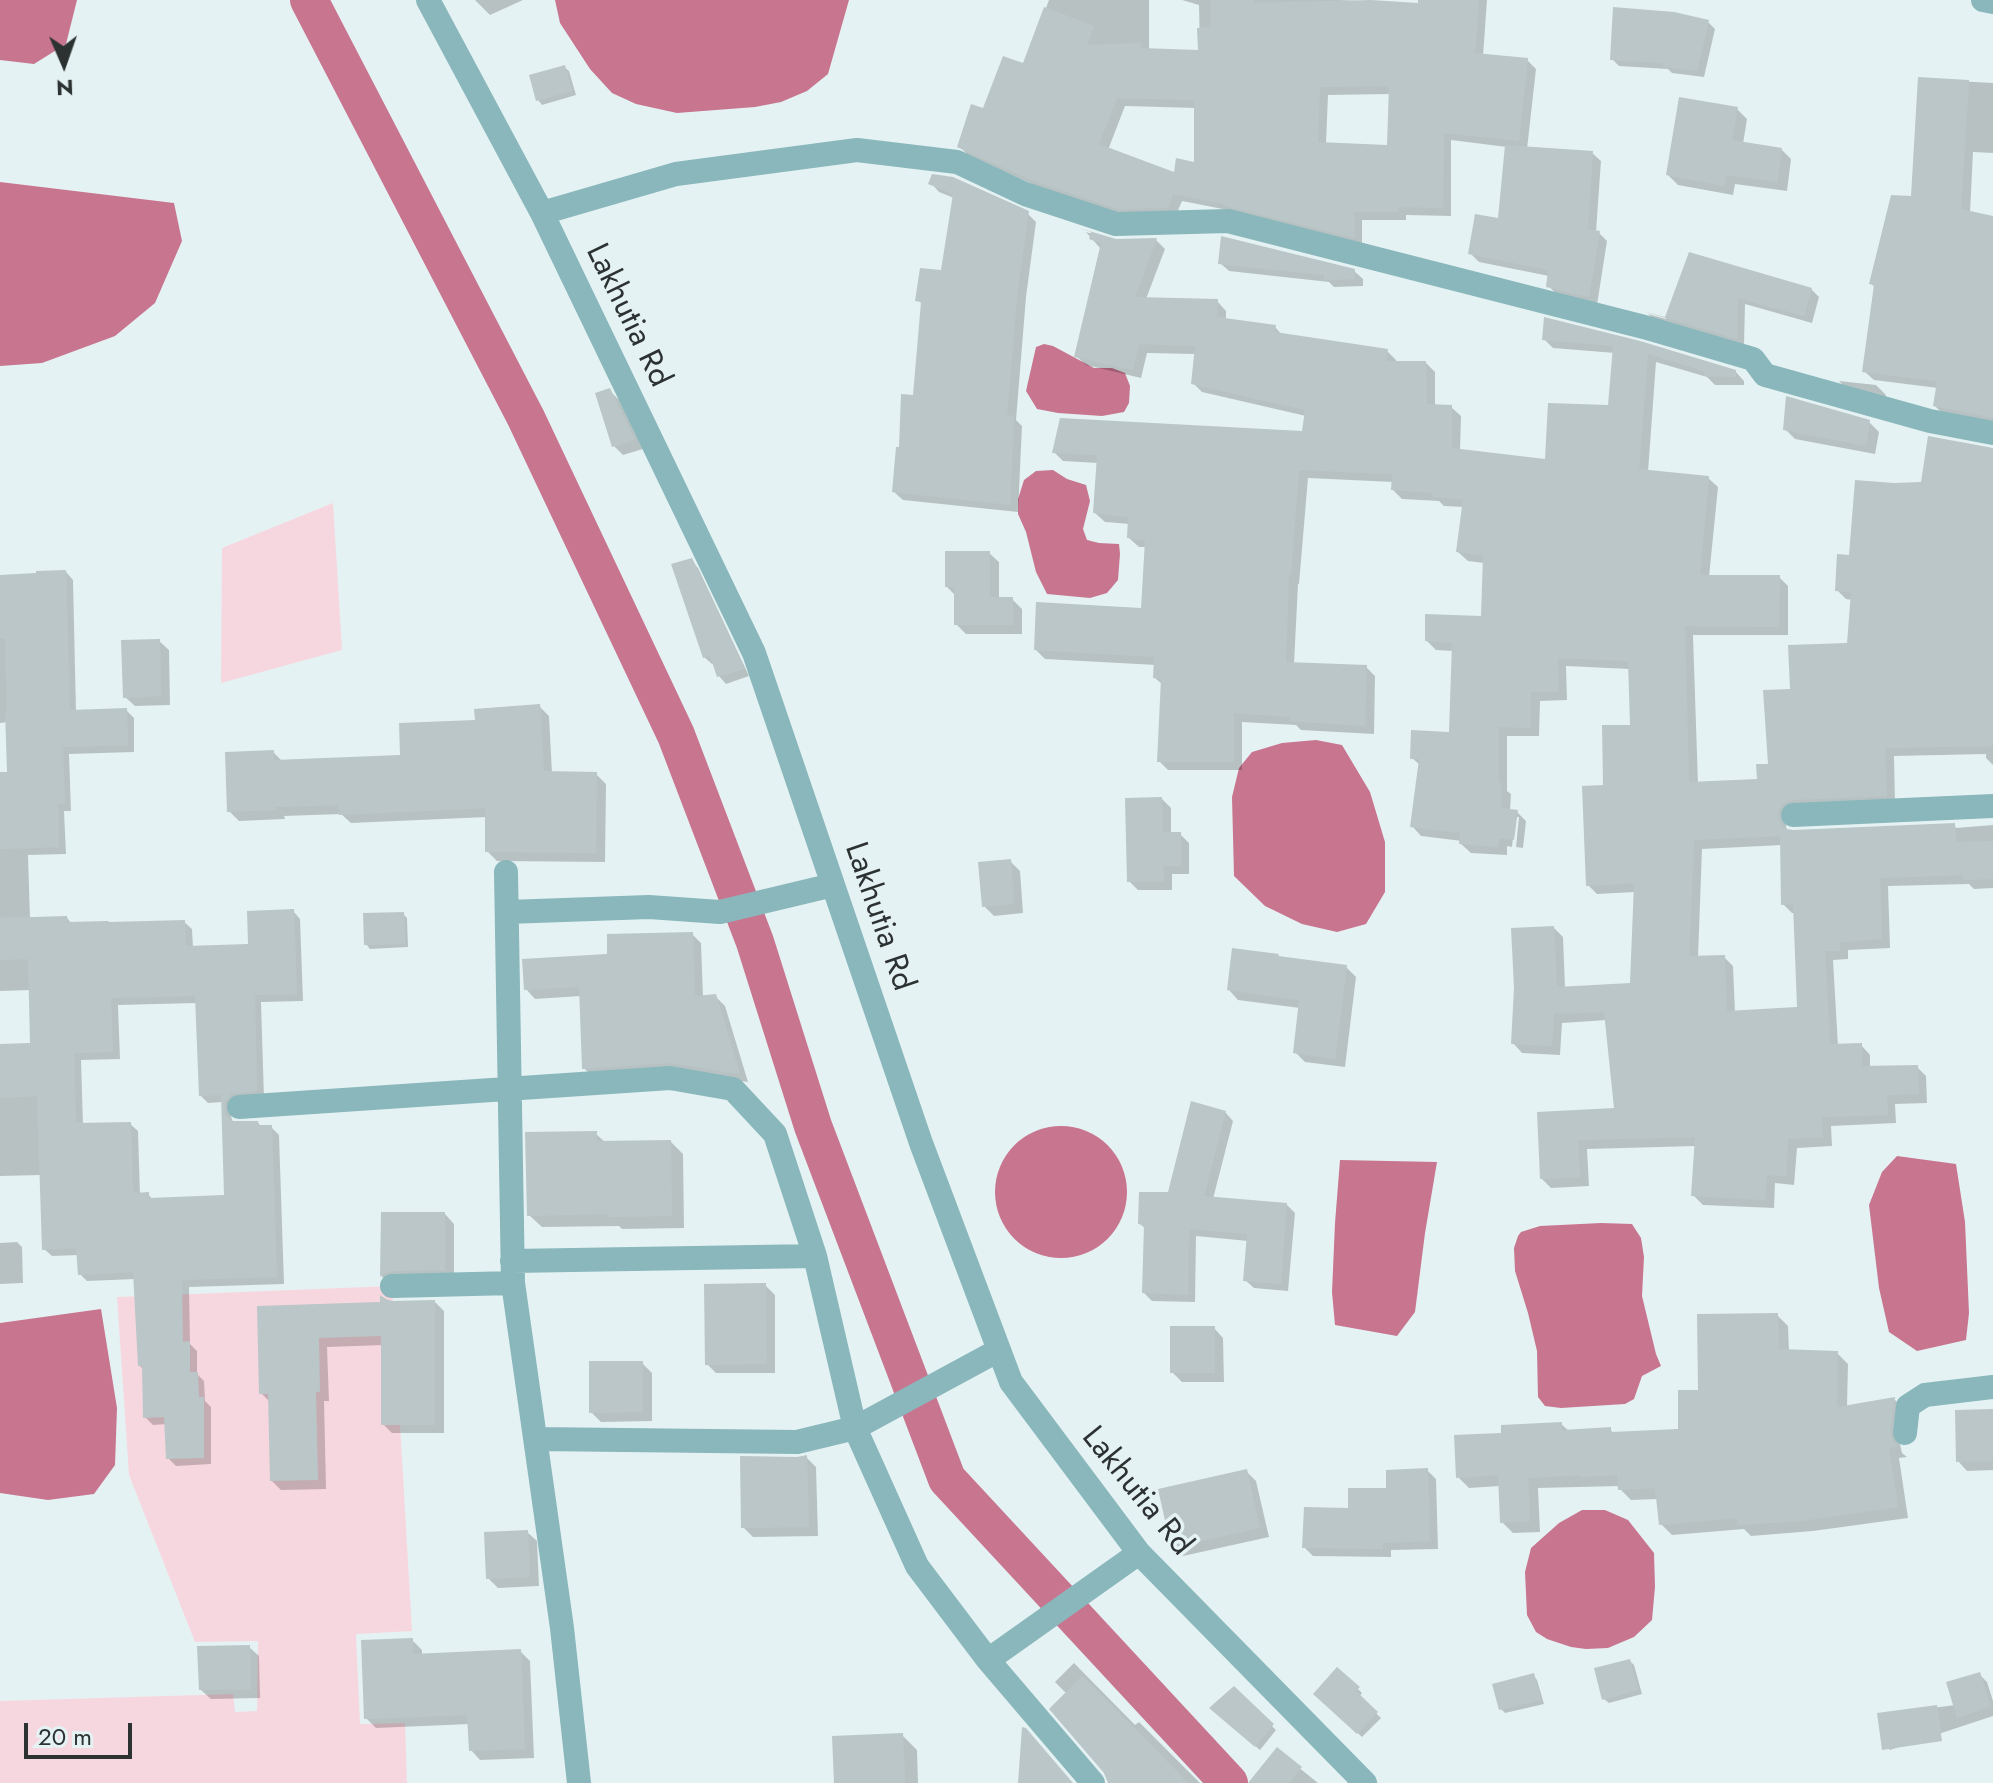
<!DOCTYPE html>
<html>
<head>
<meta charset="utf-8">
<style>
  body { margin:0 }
  #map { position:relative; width:1993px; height:1783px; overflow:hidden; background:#e5f2f3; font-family:Jost,sans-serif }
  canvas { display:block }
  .north { position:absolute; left:24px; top:24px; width:80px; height:80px; -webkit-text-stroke:6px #e5f2f3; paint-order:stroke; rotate:178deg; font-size:22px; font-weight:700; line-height:32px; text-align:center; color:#2c3132 }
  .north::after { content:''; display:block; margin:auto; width:28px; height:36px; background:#2c3132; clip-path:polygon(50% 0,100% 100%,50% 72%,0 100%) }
  .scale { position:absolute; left:24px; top:1723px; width:108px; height:36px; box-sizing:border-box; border:4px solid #2c3132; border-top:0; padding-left:10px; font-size:24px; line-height:28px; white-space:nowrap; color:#2c3132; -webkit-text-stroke:6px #e5f2f3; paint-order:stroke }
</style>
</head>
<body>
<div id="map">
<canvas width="1993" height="1783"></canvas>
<div class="north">N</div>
<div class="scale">20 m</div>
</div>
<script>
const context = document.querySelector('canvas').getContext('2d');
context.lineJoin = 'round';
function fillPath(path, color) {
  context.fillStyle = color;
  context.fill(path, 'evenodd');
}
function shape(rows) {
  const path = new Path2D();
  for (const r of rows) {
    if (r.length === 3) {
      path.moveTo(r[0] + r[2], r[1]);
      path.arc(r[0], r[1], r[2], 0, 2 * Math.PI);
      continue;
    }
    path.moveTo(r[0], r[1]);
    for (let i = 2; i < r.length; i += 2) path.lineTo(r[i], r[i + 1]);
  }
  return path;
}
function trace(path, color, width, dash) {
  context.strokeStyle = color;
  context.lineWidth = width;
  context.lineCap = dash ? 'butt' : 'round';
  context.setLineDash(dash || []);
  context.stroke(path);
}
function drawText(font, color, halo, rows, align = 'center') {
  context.font = font + ' Jost,sans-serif';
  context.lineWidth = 7;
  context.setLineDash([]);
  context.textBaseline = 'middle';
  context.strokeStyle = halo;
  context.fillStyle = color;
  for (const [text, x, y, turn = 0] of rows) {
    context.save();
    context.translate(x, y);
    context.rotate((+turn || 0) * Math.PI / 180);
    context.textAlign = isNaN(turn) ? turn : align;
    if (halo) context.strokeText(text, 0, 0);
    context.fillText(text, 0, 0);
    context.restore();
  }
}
fillPath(shape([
  [333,503,342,650,221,683,222,548],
  [392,1286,412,1631,356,1634,360,1724,405,1723,407,1783,0,1783,0,1701,233,1694,235,1712,257,1711,258,1641,195,1642,129,1475,117,1297]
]), '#f7d7df');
fillPath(shape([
  [0,0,77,0,66,44,34,64,0,60],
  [555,0,849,0,828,74,807,91,781,102,755,107,677,113,636,104,612,93,590,69,560,23],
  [0,182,174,203,182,241,155,303,115,336,42,363,0,366],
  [1044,344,1053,346,1094,368,1112,368,1125,373,1130,386,1129,403,1124,412,1102,416,1058,413,1037,409,1026,391,1036,347],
  [1053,470,1067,479,1086,485,1090,501,1083,529,1087,540,1099,543,1119,544,1120,554,1118,580,1107,593,1090,598,1047,594,1036,572,1026,532,1018,514,1018,499,1024,480,1036,471],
  [1316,740,1342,745,1370,792,1385,842,1385,892,1366,924,1337,932,1302,924,1265,906,1234,876,1232,797,1239,768,1252,752,1282,743],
  [1061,1192,66],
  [1897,1156,1956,1164,1965,1222,1969,1313,1966,1340,1917,1351,1889,1332,1879,1288,1869,1205,1882,1172],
  [1340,1160,1437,1162,1425,1233,1415,1312,1397,1336,1335,1325,1332,1292,1335,1223],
  [1601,1223,1632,1224,1641,1238,1644,1257,1642,1296,1656,1354,1661,1366,1642,1376,1634,1399,1625,1404,1561,1408,1545,1406,1538,1397,1537,1351,1528,1313,1515,1271,1514,1248,1518,1236,1521,1232,1540,1226],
  [101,1309,117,1408,115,1465,94,1494,48,1500,0,1493,0,1323],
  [1582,1510,1605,1510,1628,1520,1654,1553,1655,1587,1652,1620,1634,1637,1608,1648,1586,1649,1571,1647,1547,1639,1536,1632,1527,1615,1525,1572,1531,1548,1559,1523]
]), '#c87590');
fillPath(shape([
  [475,0,523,0,490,15],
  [1049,0,1149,0,1149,51,1200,52,1199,5,1182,0,1340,0,1420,5,1420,0,1487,0,1483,56,1527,60,1536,69,1527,149,1592,153,1601,161,1596,232,1599,233,1607,241,1597,305,1557,294,1548,286,1549,276,1479,262,1470,253,1500,220,1507,147,1451,140,1451,216,1406,215,1406,220,1362,220,1362,245,1233,211,1182,201,1176,215,1128,217,1041,188,968,155,959,146,985,111,1024,66],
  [1391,94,1389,147,1326,144,1328,95],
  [1125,106,1196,108,1196,164,1175,175,1108,150],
  [1708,22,1715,29,1704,77,1672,73,1668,69,1619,66,1612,59],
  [564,67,569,71,576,95,542,105,538,100],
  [1920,79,1993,83,1993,153,1973,152,1970,213,1993,218,1993,424,1944,415,1935,406,1938,388,1874,380,1864,371,1875,288,1871,283,1913,199],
  [1737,109,1747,119,1743,144,1781,149,1791,159,1787,191,1735,184,1733,195,1678,185,1668,175],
  [931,183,1027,213,1036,222,1026,297,1016,420,1022,426,1018,512,903,500,894,492,901,449,915,397,923,305,918,300,942,273,954,198,939,192],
  [1086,232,1116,241,1156,240,1165,249,1146,299,1217,301,1226,311,1226,320,1275,327,1283,336,1387,351,1396,360,1396,363,1426,363,1435,372,1435,406,1451,407,1461,416,1460,451,1547,461,1610,407,1615,353,1553,348,1544,339,1545,319,1735,371,1744,381,1744,385,1715,385,1707,377,1656,362,1648,472,1708,478,1718,487,1709,577,1779,577,1788,586,1788,635,1693,635,1698,784,1759,781,1770,766,1792,691,1849,645,1852,600,1846,599,1837,590,1851,557,1894,485,1923,483,1993,450,1993,765,1986,758,1986,754,1894,756,1895,804,1789,817,1786,827,1788,831,1954,825,1956,828,1993,825,1993,888,1974,889,1969,884,1888,886,1890,948,1848,950,1848,959,1833,960,1838,1046,1861,1045,1870,1055,1870,1068,1917,1067,1926,1076,1927,1103,1895,1104,1896,1123,1831,1126,1832,1146,1797,1148,1794,1185,1775,1183,1774,1208,1703,1205,1693,1195,1696,1146,1587,1149,1589,1186,1551,1188,1542,1179,1539,1114,1617,1110,1607,1020,1562,1023,1560,1055,1522,1053,1513,1043,1554,928,1563,937,1565,988,1631,985,1635,892,1597,894,1588,885,1605,787,1632,727,1630,669,1566,666,1567,700,1540,701,1539,736,1507,736,1507,791,1511,794,1510,811,1517,812,1526,821,1523,848,1516,847,1519,817,1515,817,1512,847,1507,846,1507,855,1471,853,1461,844,1462,841,1421,836,1412,826,1420,765,1412,758,1451,735,1454,651,1436,650,1427,641,1483,618,1484,563,1468,561,1458,552,1464,507,1444,506,1439,501,1402,499,1393,490,1393,482,1308,478,1299,584,1298,584,1294,664,1366,667,1375,676,1374,734,1301,730,1296,725,1242,722,1242,770,1168,770,1159,761,1163,685,1155,678,1156,665,1045,659,1036,650,1143,610,1146,547,1139,547,1129,538,1130,524,1105,522,1095,513,1098,463,1063,461,1054,452,1304,433,1306,416,1202,392,1193,383,1196,354,1147,353,1141,378,1086,365,1076,356,1100,248],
  [1782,845,1783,904,1792,913,1795,913,1799,1009,1735,1012,1733,966,1724,957,1698,958,1702,849],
  [1690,255,1811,289,1819,297,1812,323,1745,304,1744,345,1653,319,1648,314,1666,319],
  [1220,263,1354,271,1363,279,1363,286,1334,287,1329,282,1229,271],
  [1839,381,1876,385,1886,395,1885,399,1846,388],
  [609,390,619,400,643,449,623,455,614,446],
  [1869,422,1879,432,1875,454,1795,439,1785,429],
  [989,553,999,562,999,599,1012,599,1022,609,1022,634,966,634,956,624,956,596,947,587],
  [691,560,698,568,749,676,726,684,719,676,715,663,712,664,704,657],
  [66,572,73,580,76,712,126,710,134,718,134,752,69,754,71,811,64,811,66,854,28,855,30,919,67,918,72,924,184,922,192,929,193,948,250,946,293,911,300,919,303,1001,261,1002,264,1098,233,1108,231,1116,233,1123,258,1123,262,1127,271,1127,279,1135,284,1284,189,1287,190,1344,197,1351,197,1374,204,1381,205,1401,211,1407,211,1464,176,1466,168,1458,167,1424,153,1425,145,1417,144,1370,140,1366,136,1279,87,1281,80,1274,79,1255,52,1256,44,1249,42,1175,0,1176,0,1046,33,1045,31,990,0,991,0,773,9,773,8,722,0,723,0,577],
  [197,1003,200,1095,208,1103,223,1102,226,1197,153,1200,148,1194,140,1195,138,1131,130,1124,83,1125,81,1060,120,1059,118,1005],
  [159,641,169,650,170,705,135,706,125,697],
  [540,707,549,716,552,773,596,774,606,784,605,862,497,861,487,851,487,817,351,823,341,814,284,816,285,819,239,821,229,811,273,752,282,761,402,757,477,722],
  [1162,799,1171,808,1171,834,1180,834,1189,843,1189,874,1172,874,1172,890,1138,890,1129,881],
  [1010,861,1020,871,1023,913,994,916,984,906],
  [403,914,407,918,408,947,370,949,366,944],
  [692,934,701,943,703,997,715,996,725,1006,748,1082,680,1072,593,1077,584,1068,581,996,535,999,526,989,609,956],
  [1278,955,1281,959,1346,967,1356,977,1345,1067,1305,1062,1295,1052,1300,1008,1238,1000,1229,990],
  [1225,1112,1233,1121,1213,1199,1287,1205,1295,1213,1288,1291,1254,1288,1245,1280,1248,1241,1196,1236,1195,1302,1152,1301,1144,1293,1146,1229,1140,1224,1169,1194],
  [596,1134,606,1143,671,1142,683,1154,684,1228,622,1229,619,1226,542,1227,529,1215],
  [383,1214,445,1214,454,1224,454,1279,391,1286,382,1277],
  [17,1242,22,1247,23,1283,0,1284,0,1243],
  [765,1285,775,1295,775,1373,716,1373,707,1364],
  [385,1301,435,1302,444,1311,444,1433,392,1433,383,1424,383,1345,327,1347,329,1401,324,1401,326,1489,281,1490,272,1481,270,1402,261,1393,259,1308,382,1304],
  [1777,1315,1788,1326,1789,1351,1837,1353,1848,1364,1847,1407,1894,1399,1905,1410,1900,1444,1902,1453,1907,1457,1899,1458,1908,1518,1813,1531,1751,1536,1744,1529,1672,1535,1661,1524,1658,1499,1631,1500,1620,1489,1620,1486,1538,1488,1540,1532,1513,1533,1502,1522,1500,1486,1469,1488,1458,1477,1503,1435,1561,1424,1569,1431,1610,1429,1614,1434,1680,1431,1700,1392],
  [1214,1328,1223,1338,1224,1382,1182,1382,1172,1372],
  [642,1363,652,1373,652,1421,601,1422,591,1412],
  [1993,1411,1993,1470,1967,1471,1958,1461],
  [806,1457,816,1467,818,1536,753,1537,743,1527],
  [1427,1470,1436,1479,1438,1549,1391,1550,1391,1557,1313,1556,1304,1547,1350,1510],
  [1246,1471,1256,1481,1269,1537,1183,1556,1173,1547],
  [527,1532,537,1541,539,1586,498,1588,488,1578],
  [412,1640,422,1650,422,1655,520,1651,530,1661,534,1758,480,1760,471,1750,470,1724,376,1728,366,1718],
  [249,1647,259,1656,260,1698,211,1699,201,1690],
  [1630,1661,1634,1665,1642,1694,1609,1703,1604,1699],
  [1074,1663,1135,1725,1139,1722,1200,1783,1109,1783,1067,1694,1055,1682],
  [1338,1670,1362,1693,1359,1697,1381,1718,1362,1737,1316,1694],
  [1979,1674,1987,1682,1993,1701,1993,1716,1890,1750,1883,1743,1879,1715,1955,1705],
  [1533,1675,1537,1680,1544,1704,1505,1713,1501,1709],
  [1234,1689,1276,1730,1260,1750,1216,1712],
  [902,1735,917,1750,918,1783,836,1783],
  [1277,1750,1318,1783,1268,1783]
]), '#0003');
trace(shape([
  [309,0,526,418,676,735,755,942,813,1126,947,1479,1229,1783]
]), '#c87590', 38);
fillPath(shape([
  [1211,0,1254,0,1254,3,1371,0,1418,3,1418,0,1479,0,1475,53,1528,58,1519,141,1444,133,1443,208,1398,207,1398,212,1354,212,1355,238,1225,206,1225,204,1173,194,1168,208,1118,209,1031,180,957,147,971,104,983,108,1003,56,1023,63,1044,7,1094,26,1087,45,1141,43,1141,48,1198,50,1197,28,1211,27],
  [1389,86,1387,145,1318,142,1320,87],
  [1117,98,1194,100,1194,162,1176,158,1174,172,1099,144],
  [1613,7,1674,12,1709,20,1697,71,1663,67,1663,63,1610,60],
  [565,65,572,91,536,101,529,75],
  [1918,77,1969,80,1961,209,1993,216,1993,418,1933,406,1937,381,1862,372,1874,285,1869,284,1891,195,1911,196],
  [1679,97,1738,107,1732,140,1782,148,1777,182,1726,175,1724,186,1666,175],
  [1505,145,1593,151,1588,229,1600,231,1589,297,1546,287,1548,270,1468,254,1475,214,1498,218],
  [932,174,953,177,1029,211,1018,287,1007,415,1014,416,1010,505,892,492,896,447,899,447,901,394,913,395,921,302,915,301,920,268,941,270,953,194,928,184],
  [1079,228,1116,239,1157,238,1135,297,1218,299,1217,317,1276,325,1275,332,1388,349,1386,361,1426,361,1427,404,1452,405,1452,448,1545,459,1548,403,1608,405,1613,346,1542,340,1544,317,1640,341,1736,370,1736,377,1704,376,1704,371,1648,354,1639,469,1709,476,1700,575,1780,575,1779,627,1685,626,1689,782,1757,779,1756,764,1768,764,1763,690,1790,689,1788,645,1847,643,1851,592,1835,591,1837,554,1849,555,1855,480,1894,483,1921,482,1928,436,1993,448,1993,746,1885,748,1887,796,1792,800,1784,803,1779,809,1778,815,1781,824,1787,829,1793,830,1955,823,1956,842,1993,841,1993,879,1963,880,1963,875,1880,878,1882,939,1840,942,1840,951,1825,951,1830,1044,1862,1043,1862,1066,1918,1065,1919,1094,1887,1095,1888,1115,1822,1117,1823,1137,1788,1139,1786,1176,1767,1175,1765,1200,1691,1196,1695,1137,1578,1140,1580,1177,1540,1179,1537,1112,1614,1108,1604,1012,1554,1014,1552,1046,1511,1044,1514,988,1511,928,1554,926,1557,987,1630,983,1634,883,1586,886,1582,786,1603,785,1602,725,1630,725,1628,661,1558,658,1559,692,1531,692,1531,728,1499,727,1499,783,1502,783,1501,808,1518,810,1514,840,1499,838,1498,847,1459,844,1460,833,1410,827,1419,759,1410,759,1411,730,1449,732,1452,643,1425,641,1425,614,1481,616,1483,555,1456,552,1463,499,1432,497,1433,493,1391,490,1392,474,1299,470,1291,575,1289,575,1286,662,1367,665,1365,726,1289,721,1290,717,1234,713,1234,762,1157,762,1161,679,1153,678,1154,657,1034,650,1036,602,1141,608,1145,540,1127,538,1128,517,1093,513,1097,455,1052,453,1060,418,1302,431,1305,410,1191,384,1195,346,1139,344,1133,370,1074,357,1101,243,1089,239,1091,232],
  [1780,836,1781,905,1793,904,1797,1007,1727,1011,1725,955,1689,956,1694,840],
  [1221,236,1355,269,1355,279,1324,280,1324,275,1218,264],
  [1689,252,1812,288,1804,316,1738,298,1737,339,1642,311,1665,317],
  [610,388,635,440,612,447,595,393],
  [1786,396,1870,420,1866,446,1783,430],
  [945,551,990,551,990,597,1013,597,1013,625,954,625,954,587,945,587],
  [692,558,740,659,744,669,717,677,710,656,703,658,671,564],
  [66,570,70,710,127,708,128,745,63,747,65,804,58,804,59,847,0,849,0,772,7,772,5,711,7,711,5,638,0,639,0,575,36,573,36,571],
  [160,639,161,696,123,698,121,640],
  [540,704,544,771,597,772,596,853,485,852,485,808,339,815,338,805,276,807,276,810,227,812,225,752,274,750,274,760,400,755,399,723,475,720,474,709],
  [1162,797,1163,832,1181,832,1181,866,1163,866,1164,881,1127,882,1125,798],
  [1011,859,1014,904,982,907,978,862],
  [294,909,297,994,255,995,257,1091,231,1094,226,1100,224,1107,226,1115,233,1121,258,1121,259,1125,272,1125,277,1277,182,1280,183,1342,190,1341,190,1372,198,1372,199,1397,204,1397,204,1458,166,1459,164,1417,143,1418,142,1366,138,1366,133,1272,78,1275,76,1248,42,1250,37,1096,0,1098,0,1044,30,1043,28,959,0,960,0,918,67,916,68,922,108,921,109,922,185,920,186,946,248,944,247,911],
  [195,996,199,1096,221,1095,224,1195,149,1198,149,1192,133,1193,131,1122,76,1123,74,1053,113,1052,111,998],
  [404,912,405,944,364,945,363,913],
  [693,932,695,996,716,994,740,1074,669,1063,582,1069,579,987,524,990,522,959,607,954,607,934],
  [1232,948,1279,954,1278,956,1347,965,1335,1059,1293,1053,1299,1000,1227,990],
  [1191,1101,1226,1111,1204,1196,1287,1203,1281,1284,1243,1281,1247,1234,1189,1229,1188,1295,1142,1293,1144,1225,1138,1224,1139,1192,1168,1192],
  [597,1131,597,1141,671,1140,672,1216,607,1217,607,1214,527,1216,525,1132],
  [381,1212,445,1212,445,1270,392,1271,385,1273,380,1277],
  [766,1283,767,1364,705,1365,704,1284],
  [380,1295,386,1299,392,1301,435,1300,435,1425,381,1425,381,1336,319,1338,320,1392,316,1392,318,1480,270,1481,268,1394,259,1394,257,1306,380,1302],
  [1778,1313,1779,1349,1838,1351,1837,1407,1895,1397,1890,1432,1892,1440,1898,1446,1889,1448,1898,1507,1801,1521,1738,1525,1737,1518,1659,1525,1655,1488,1618,1490,1617,1475,1581,1477,1581,1475,1528,1478,1530,1521,1500,1523,1498,1475,1456,1478,1454,1435,1501,1433,1501,1425,1562,1422,1562,1430,1611,1427,1611,1432,1678,1429,1678,1390,1698,1390,1697,1314],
  [1170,1326,1215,1326,1215,1373,1170,1373],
  [589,1361,643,1361,643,1412,589,1413],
  [1993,1409,1993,1461,1956,1462,1955,1410],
  [807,1455,809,1527,741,1528,740,1456,797,1457],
  [1428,1468,1430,1541,1383,1543,1383,1549,1302,1548,1304,1507,1348,1508,1348,1488,1386,1488,1386,1470],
  [1247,1469,1260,1528,1171,1548,1158,1489],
  [528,1530,530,1577,486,1579,484,1532],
  [413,1638,413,1654,521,1649,525,1749,469,1751,467,1715,364,1719,361,1640],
  [250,1645,251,1689,199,1690,197,1646],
  [1630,1659,1638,1690,1602,1700,1594,1668],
  [1337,1667,1360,1687,1356,1691,1378,1712,1357,1734,1313,1694],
  [1980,1672,1991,1706,1957,1718,1946,1682],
  [1534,1673,1541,1700,1499,1710,1492,1684],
  [1082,1676,1164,1758,1188,1783,1108,1783,1104,1773,1049,1709],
  [1234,1686,1274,1724,1255,1747,1209,1708],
  [1937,1705,1942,1741,1882,1750,1877,1713],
  [1022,1727,1026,1728,1073,1783,1018,1783],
  [903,1733,905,1783,834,1783,832,1736],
  [1277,1747,1302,1767,1289,1783,1248,1783]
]), '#bac6c7');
trace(shape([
  [428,0,542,213,754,653,921,1143,1011,1382,1139,1553,1365,1783],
  [1983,0,1993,2],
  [542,213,676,174,857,150,957,162,1025,194,1116,224,1228,221,1644,327,1753,359,1765,375,1930,421,1993,433],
  [1793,815,1993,806],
  [506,872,513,1283,562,1628,579,1783],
  [507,912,649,907,720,912,833,885],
  [239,1107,670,1078,733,1089,775,1134,815,1256,855,1428,917,1566,988,1660,1093,1783],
  [512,1261,815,1256],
  [392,1286,513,1283],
  [1905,1433,1908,1406,1925,1395,1993,1387],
  [536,1439,797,1442,855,1428,999,1350],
  [988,1660,1139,1553]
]), '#89b7bb', 24);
drawText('32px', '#2c3132', '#e5f2f3', [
  ["Lakhutia Rd",627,316,64],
  ["Lakhutia Rd",878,917,71],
  ["Lakhutia Rd",1136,1492,51]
]);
</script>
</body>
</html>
